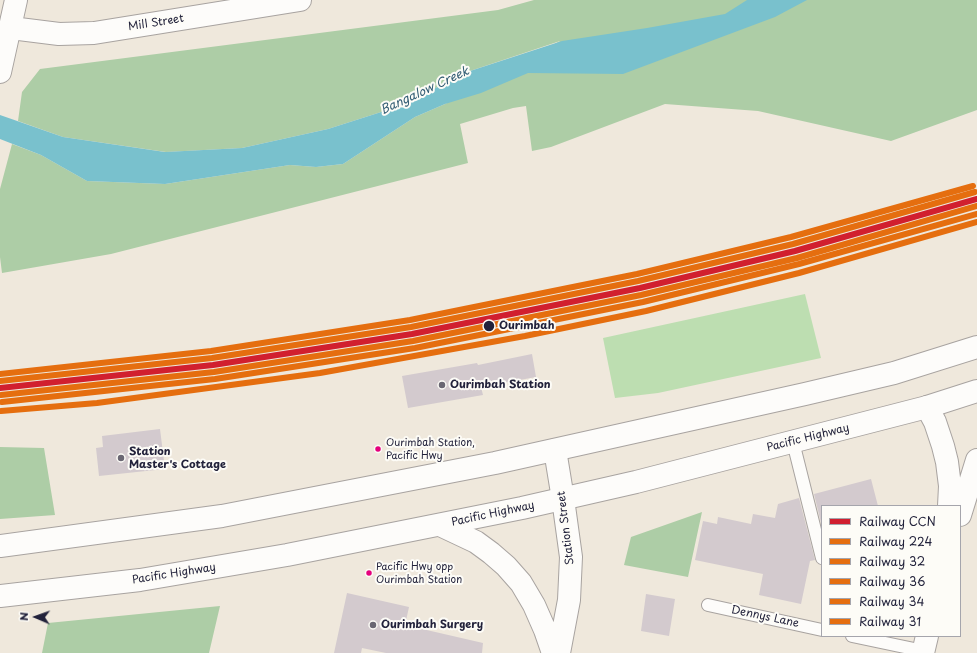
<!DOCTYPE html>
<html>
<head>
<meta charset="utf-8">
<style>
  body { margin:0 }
  #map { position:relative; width:977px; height:653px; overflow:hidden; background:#efe8dc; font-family:"Playpen Sans",sans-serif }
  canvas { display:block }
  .legend { position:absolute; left:821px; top:505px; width:140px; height:132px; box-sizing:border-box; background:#fdfcf7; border:1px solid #a5a5ac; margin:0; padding:5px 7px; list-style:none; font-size:12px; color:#22223b }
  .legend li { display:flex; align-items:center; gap:8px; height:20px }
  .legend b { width:20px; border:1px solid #a5a5ac }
  .north { position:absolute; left:16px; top:597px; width:40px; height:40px; -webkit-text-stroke:3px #fdfcf7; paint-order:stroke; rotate:272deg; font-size:11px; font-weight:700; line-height:16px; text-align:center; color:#22223b }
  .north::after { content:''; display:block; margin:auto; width:14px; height:18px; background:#22223b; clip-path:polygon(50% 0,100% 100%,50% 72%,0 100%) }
</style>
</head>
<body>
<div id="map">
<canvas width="977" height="653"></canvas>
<ul class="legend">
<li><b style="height:5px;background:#d11f2f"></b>Railway CCN</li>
<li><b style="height:5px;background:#e56e0f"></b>Railway 224</li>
<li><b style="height:5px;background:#e56e0f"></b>Railway 32</li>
<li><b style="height:5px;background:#e56e0f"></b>Railway 36</li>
<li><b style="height:5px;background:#e56e0f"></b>Railway 34</li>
<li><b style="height:5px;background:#e56e0f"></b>Railway 31</li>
</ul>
<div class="north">N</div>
</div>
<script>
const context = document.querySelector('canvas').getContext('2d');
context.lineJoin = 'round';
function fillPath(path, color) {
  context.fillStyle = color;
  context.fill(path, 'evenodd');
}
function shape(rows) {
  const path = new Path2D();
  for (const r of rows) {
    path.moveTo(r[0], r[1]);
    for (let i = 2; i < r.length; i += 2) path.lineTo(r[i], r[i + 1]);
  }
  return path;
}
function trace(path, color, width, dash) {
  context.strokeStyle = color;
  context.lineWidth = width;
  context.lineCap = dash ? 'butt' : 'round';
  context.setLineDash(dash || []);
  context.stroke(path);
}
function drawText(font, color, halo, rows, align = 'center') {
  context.font = font + ' "Playpen Sans",sans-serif';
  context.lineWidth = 4;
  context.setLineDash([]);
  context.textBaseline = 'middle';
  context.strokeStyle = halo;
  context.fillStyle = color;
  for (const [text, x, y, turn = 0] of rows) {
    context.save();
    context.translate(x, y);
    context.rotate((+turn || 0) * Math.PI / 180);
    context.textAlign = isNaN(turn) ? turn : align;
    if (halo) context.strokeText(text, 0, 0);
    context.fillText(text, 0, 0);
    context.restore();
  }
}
fillPath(shape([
  [805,294,821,358,658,393,615,398,603,338]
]), '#bddeb1');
fillPath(shape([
  [534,0,977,0,977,110,891,141,758,111,665,104,551,147,532,151,526,106,513,108,460,124,468,163,111,254,2,273,0,257,0,189,12,144,41,155,87,181,165,184,290,165,316,167,343,164,415,117,445,104,560,41,467,72,400,106,328,129,242,148,166,152,63,137,18,121,22,92,40,69,498,10],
  [0,447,44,448,55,515,0,519],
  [702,512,688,577,624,565,631,537],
  [220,606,209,653,42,653,48,623]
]), '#adcda6');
fillPath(shape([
  [747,0,807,0,775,17,623,74,528,73,481,93,445,104,415,117,343,164,316,167,290,165,165,184,87,181,41,155,0,139,0,115,63,137,165,152,242,148,328,129,400,106,467,72,562,41,647,28,725,14]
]), '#79c1cd');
fillPath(shape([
  [532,354,536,377,481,387,483,395,408,408,402,376,477,363,478,365],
  [160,429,165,469,99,476,96,448,103,447,102,436],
  [871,479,878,506,822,506,822,527,814,494],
  [799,498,815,560,810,561,801,604,759,595,763,574,695,560,703,521,717,524,718,517,751,524,753,514,775,518,778,504],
  [347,593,409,607,405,625,483,643,482,653,386,653,362,648,361,653,334,653],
  [646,594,675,599,669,636,641,631]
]), '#d3cace');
const lane = shape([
  [793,442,822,558],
  [708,605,822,630],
  [852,636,924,651]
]);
const street = shape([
  [11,28,59,34,94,33,300,0],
  [927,407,935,422,943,446,947,462,950,486,949,506],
  [555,450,563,499,571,557,569,600,559,653],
  [960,515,977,460],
  [440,525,476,542,491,553,506,566,521,583,534,605,545,630,553,653],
  [923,653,927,636]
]);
const secondary = shape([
  [0,72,16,0]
]);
const primary = shape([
  [0,546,222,516,495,463,805,394,894,373,977,347],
  [0,596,140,580,287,555,522,508,636,482,927,407,977,391]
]);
trace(lane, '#a8a3a0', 14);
trace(street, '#a8a3a0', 24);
trace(secondary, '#a8a3a0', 24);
trace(primary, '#a8a3a0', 24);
trace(lane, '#fdfcfa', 12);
trace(street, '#fdfcfa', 22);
trace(secondary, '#fdfcfa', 22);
trace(primary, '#fdfcfa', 22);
trace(shape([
  [0,388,213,365,412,334,640,288,795,251,977,199]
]), '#d11f2f', 6);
trace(shape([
  [1,395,214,372,413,341,641,295,797,258,977,206]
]), '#e56e0f', 6);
trace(shape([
  [0,381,212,358,411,327,638,281,793,244,975,192]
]), '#e56e0f', 6);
trace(shape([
  [2,402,215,379,415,348,643,302,799,264,977,214]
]), '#e56e0f', 6);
trace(shape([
  [0,374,211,351,410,320,637,274,791,237,973,186]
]), '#e56e0f', 6);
trace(shape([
  [1,411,97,403,320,373,525,336,646,311,799,273,977,222]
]), '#e56e0f', 6);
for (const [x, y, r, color] of [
  [489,326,6,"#22223b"],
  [442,385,4,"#6a6773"],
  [378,449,3.5,"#e5007d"],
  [121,458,4,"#6a6773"],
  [369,573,3.5,"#e5007d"],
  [373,625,4,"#6a6773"]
]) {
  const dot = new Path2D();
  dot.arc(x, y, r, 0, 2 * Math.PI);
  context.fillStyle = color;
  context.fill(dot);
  trace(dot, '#fdfcf7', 1.5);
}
drawText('10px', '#22223b', '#fdfcf7', [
  ["Ourimbah Station,",386,443],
  ["Pacific Hwy",386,456],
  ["Pacific Hwy opp",376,567],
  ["Ourimbah Station",376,580]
], 'left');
drawText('11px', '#22223b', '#fdfcf7', [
  ["Mill Street",156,23,-9],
  ["Pacific Highway",808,438,-14],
  ["Pacific Highway",493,514,-12],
  ["Station Street",566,528,-97],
  ["Pacific Highway",174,574,-9],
  ["Dennys Lane",765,617,12]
]);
drawText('bold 11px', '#22223b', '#fdfcf7', [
  ["Ourimbah",499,326]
], 'left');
drawText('bold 11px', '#22223b', '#fdfcf7', [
  ["Ourimbah Station",450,385],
  ["Station",129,452],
  ["Master's Cottage",129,465],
  ["Ourimbah Surgery",381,625]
], 'left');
drawText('italic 12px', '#315b73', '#fdfcf7', [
  ["Bangalow Creek",425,91,-25]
]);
</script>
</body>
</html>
